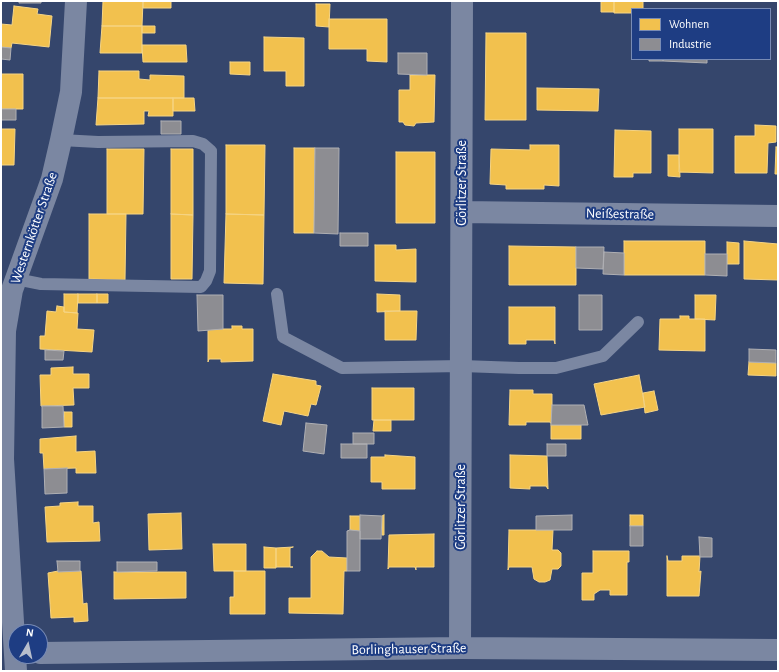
<!DOCTYPE html>
<html>
<head>
<meta charset="utf-8">
<style>
  body { margin:0 }
  #map { position:relative; width:779px; height:672px; overflow:hidden; background:#35466c; font-family:"Alegreya Sans",sans-serif }
  canvas { display:block }
  .frame { position:absolute; inset:0; border:2px solid #fff; pointer-events:none }
  .legend { position:absolute; left:631px; top:8px; width:140px; height:52px; box-sizing:border-box; background:#1e3d83; border:1px solid #788bb5; margin:0; padding:5px 7px; list-style:none; font-size:12px; color:#fff }
  .legend li { display:flex; align-items:center; gap:8px; height:20px }
  .legend b { width:20px; border:1px solid #788bb5 }
  .north { position:absolute; left:8px; top:624px; width:40px; height:40px; box-sizing:border-box; background:#1e3d83; border:1px solid #788bb5; border-radius:50%; rotate:9deg; font-size:11px; font-weight:700; line-height:16px; text-align:center; color:#fff }
  .north::after { content:''; display:block; margin:auto; width:14px; height:18px; background:#b8becc; clip-path:polygon(50% 0,100% 100%,50% 72%,0 100%) }
</style>
</head>
<body>
<div id="map">
<canvas width="779" height="672"></canvas>
<div class="frame"></div>
<ul class="legend">
<li><b style="height:11px;background:#f2c14e"></b>Wohnen</li>
<li><b style="height:11px;background:#8d8d92"></b>Industrie</li>
</ul>
<div class="north">N</div>
</div>
<script>
const context = document.querySelector('canvas').getContext('2d');
context.lineJoin = 'round';
function fillPath(path, color) {
  context.fillStyle = color;
  context.fill(path, 'evenodd');
}
function shape(rows) {
  const path = new Path2D();
  for (const r of rows) {
    path.moveTo(r[0], r[1]);
    for (let i = 2; i < r.length; i += 2) path.lineTo(r[i], r[i + 1]);
  }
  return path;
}
function trace(path, color, width, dash) {
  context.strokeStyle = color;
  context.lineWidth = width;
  context.lineCap = dash ? 'butt' : 'round';
  context.setLineDash(dash || []);
  context.stroke(path);
}
function drawText(font, color, halo, rows, align = 'center') {
  context.font = font + ' "Alegreya Sans",sans-serif';
  context.lineWidth = 4;
  context.setLineDash([]);
  context.textBaseline = 'middle';
  context.strokeStyle = halo;
  context.fillStyle = color;
  for (const [text, x, y, turn = 0] of rows) {
    context.save();
    context.translate(x, y);
    context.rotate((+turn || 0) * Math.PI / 180);
    context.textAlign = isNaN(turn) ? turn : align;
    if (halo) context.strokeText(text, 0, 0);
    context.fillText(text, 0, 0);
    context.restore();
  }
}
const homes = shape([
  [103,1,143,1,142,26,102,26,103,1],
  [143,1,171,1,171,8,143,8,143,1],
  [601,1,614,1,614,12,601,12,601,1],
  [614,1,643,1,643,9,632,9,632,13,614,13,614,1],
  [316,4,330,4,329,27,316,26,316,4],
  [14,6,38,9,37,14,52,16,49,47,12,43,11,48,1,47,1,24,12,25,14,6],
  [329,19,387,19,387,62,367,61,367,49,329,49,329,19],
  [102,26,142,26,142,53,100,53,102,26],
  [142,26,155,26,155,33,142,33,142,26],
  [486,33,526,33,526,120,485,120,486,33],
  [264,37,304,38,304,86,286,86,286,71,264,71,264,37],
  [142,45,186,45,187,62,143,62,142,45],
  [230,62,250,62,250,75,230,74,230,62],
  [99,71,139,71,139,79,150,80,150,75,184,76,184,98,98,98,99,71],
  [1,74,23,74,23,109,1,109,1,74],
  [410,75,435,75,434,122,416,123,414,126,405,125,403,122,399,122,399,90,410,90,410,75],
  [537,88,599,89,598,111,537,110,537,88],
  [98,98,173,98,173,116,148,116,149,111,144,111,144,124,96,125,98,98],
  [173,98,194,98,195,111,173,111,173,98],
  [755,125,776,126,776,142,768,143,767,173,735,173,735,136,755,136,755,125],
  [1,129,15,129,14,165,1,165,1,129],
  [679,129,713,129,713,173,679,172,679,129],
  [615,130,651,131,651,173,633,173,633,177,614,177,615,130],
  [226,145,265,145,264,215,226,214,226,145],
  [530,145,559,145,559,186,544,185,544,189,506,189,506,185,490,184,491,149,530,150,530,145],
  [776,147,778,147,778,174,775,174,776,147],
  [294,148,315,148,314,233,294,233,294,148],
  [107,149,144,149,143,214,107,214,107,149],
  [171,149,193,149,193,215,171,214,171,149],
  [396,152,435,152,435,223,396,223,396,152],
  [668,155,679,155,680,177,668,176,668,155],
  [89,214,126,214,125,280,89,279,89,214],
  [171,214,193,215,192,279,171,279,171,214],
  [226,214,264,215,263,284,224,283,226,214],
  [624,241,705,241,705,275,624,275,624,241],
  [744,241,778,244,778,280,744,279,744,241],
  [727,242,739,243,739,264,727,264,727,242],
  [375,245,396,245,396,250,416,249,416,282,375,281,375,245],
  [509,246,576,247,576,285,509,285,509,246],
  [64,294,78,294,77,313,64,312,64,294],
  [78,294,97,294,97,303,78,303,78,294],
  [97,294,108,294,108,303,97,303,97,294],
  [377,294,400,295,400,311,377,312,377,294],
  [695,295,716,295,715,320,695,319,695,295],
  [57,306,64,307,64,312,78,313,77,329,94,330,92,352,40,349,40,336,45,336,47,311,56,312,57,306],
  [509,307,555,307,555,344,554,340,526,340,526,344,509,344,509,307],
  [385,311,417,311,416,340,385,340,385,311],
  [680,316,689,316,689,319,705,319,705,351,659,350,660,319,680,319,680,316],
  [232,326,242,326,242,329,253,329,253,361,221,362,221,359,209,359,208,362,208,329,232,329,232,326],
  [749,362,776,363,776,376,748,375,749,362],
  [73,367,73,374,89,374,89,388,73,388,74,405,41,406,40,375,51,375,51,368,73,367],
  [273,374,316,381,316,385,321,386,316,405,311,404,308,416,284,411,281,425,263,421,273,374],
  [639,375,645,407,601,415,594,384,639,375],
  [372,388,414,388,414,420,372,420,372,388],
  [510,390,533,390,533,394,552,394,552,425,550,422,526,422,526,425,509,425,510,390],
  [654,391,658,410,645,413,643,393,654,391],
  [64,412,72,412,72,427,64,427,64,412],
  [374,420,391,420,391,431,373,431,374,420],
  [551,425,581,425,581,439,551,439,551,425],
  [76,436,76,452,95,451,96,473,76,473,76,468,44,469,43,453,40,453,40,439,76,436],
  [385,455,415,457,415,489,382,489,382,482,371,482,371,457,385,457,385,455],
  [510,455,547,456,548,489,546,486,530,486,530,489,510,488,510,455],
  [78,502,78,506,93,506,93,523,99,522,100,541,47,542,45,507,60,506,60,503,78,502],
  [181,513,182,549,149,550,148,514,181,513],
  [384,515,384,535,382,535,382,516,384,515],
  [630,515,643,515,643,526,630,526,630,515],
  [350,516,360,516,360,531,350,530,350,516],
  [509,530,553,530,552,550,558,550,561,553,561,566,558,569,552,569,550,580,545,582,539,582,534,579,532,567,509,567,508,570,509,530],
  [434,534,434,567,416,567,416,570,415,567,389,567,388,569,389,535,434,534],
  [213,544,246,544,246,571,214,571,213,544],
  [264,547,276,548,276,568,264,568,264,547],
  [293,547,290,548,290,567,293,567,276,567,276,548,293,547],
  [317,551,322,551,329,557,347,558,347,571,344,571,343,614,289,613,289,598,311,598,311,557,317,551],
  [593,551,629,551,629,562,627,562,627,595,610,595,610,590,600,590,594,594,594,600,582,600,582,573,593,573,593,551],
  [667,556,668,561,682,561,682,556,700,556,699,572,701,571,699,596,667,596,667,556],
  [58,571,81,571,83,604,87,603,88,621,74,622,74,617,51,618,48,573,58,571],
  [234,571,265,571,265,614,230,614,230,597,234,597,234,571],
  [114,572,186,572,186,598,114,599,114,572]
]);
fillPath(homes, '#f2c14e');
trace(homes, '#f6d483', 1);
const industry = shape([
  [19,1,41,1,41,3,19,3,19,1],
  [1,47,11,48,10,60,1,59,1,47],
  [398,53,427,53,427,75,398,74,398,53],
  [649,59,663,59,663,61,649,61,649,59],
  [663,59,707,59,707,63,663,61,663,59],
  [1,109,16,109,16,120,1,120,1,109],
  [161,121,181,121,181,134,161,134,161,121],
  [315,148,339,148,338,234,314,233,315,148],
  [340,233,368,233,368,246,340,246,340,233],
  [576,247,604,247,603,269,576,268,576,247],
  [604,252,624,253,624,275,603,274,604,252],
  [705,254,727,254,727,276,705,275,705,254],
  [197,295,223,295,223,329,198,331,197,295],
  [579,295,602,295,602,330,579,330,579,295],
  [749,349,776,350,776,363,749,362,749,349],
  [45,350,64,351,63,360,45,360,45,350],
  [552,405,584,405,588,425,551,425,552,405],
  [42,406,63,406,64,427,42,428,42,406],
  [306,423,327,425,324,454,303,451,306,423],
  [353,433,374,433,374,444,353,444,353,433],
  [341,444,367,444,367,458,341,458,341,444],
  [547,444,566,444,566,456,547,456,547,444],
  [67,468,67,493,45,494,44,469,67,468],
  [360,515,382,516,381,539,360,539,360,515],
  [572,515,572,530,536,530,536,516,572,515],
  [630,526,643,526,643,546,630,546,630,526],
  [350,530,360,531,360,571,347,571,347,531,350,530],
  [699,537,712,538,712,557,700,557,699,537],
  [57,561,80,561,80,571,58,572,57,561],
  [117,562,157,562,157,571,117,572,117,562]
]);
fillPath(industry, '#8d8d92');
trace(industry, '#afafb3', 1);
trace(shape([
  [16,279,41,284,201,287,206,281,210,271,211,151,203,144,193,141,98,142,61,140],
  [277,294,283,337,342,368,462,366,519,368,556,368,603,356,638,322]
]), '#7b87a2', 12);
trace(shape([
  [462,212,778,216],
  [460,648,462,1],
  [40,653,460,648,778,650]
]), '#7b87a2', 22);
trace(shape([
  [16,671,3,459,5,331,12,290,52,179,61,140,71,92,76,1]
]), '#7b87a2', 22);
drawText('14px', '#fff', '#1e3d83', [
  ["Görlitzer Straße",462,183,-90],
  ["Neißestraße",620,214,1],
  ["Westernkötter Straße",34,228,-71],
  ["Görlitzer Straße",461,507,-90],
  ["Borlinghauser Straße",409,649,-1]
]);
</script>
</body>
</html>
